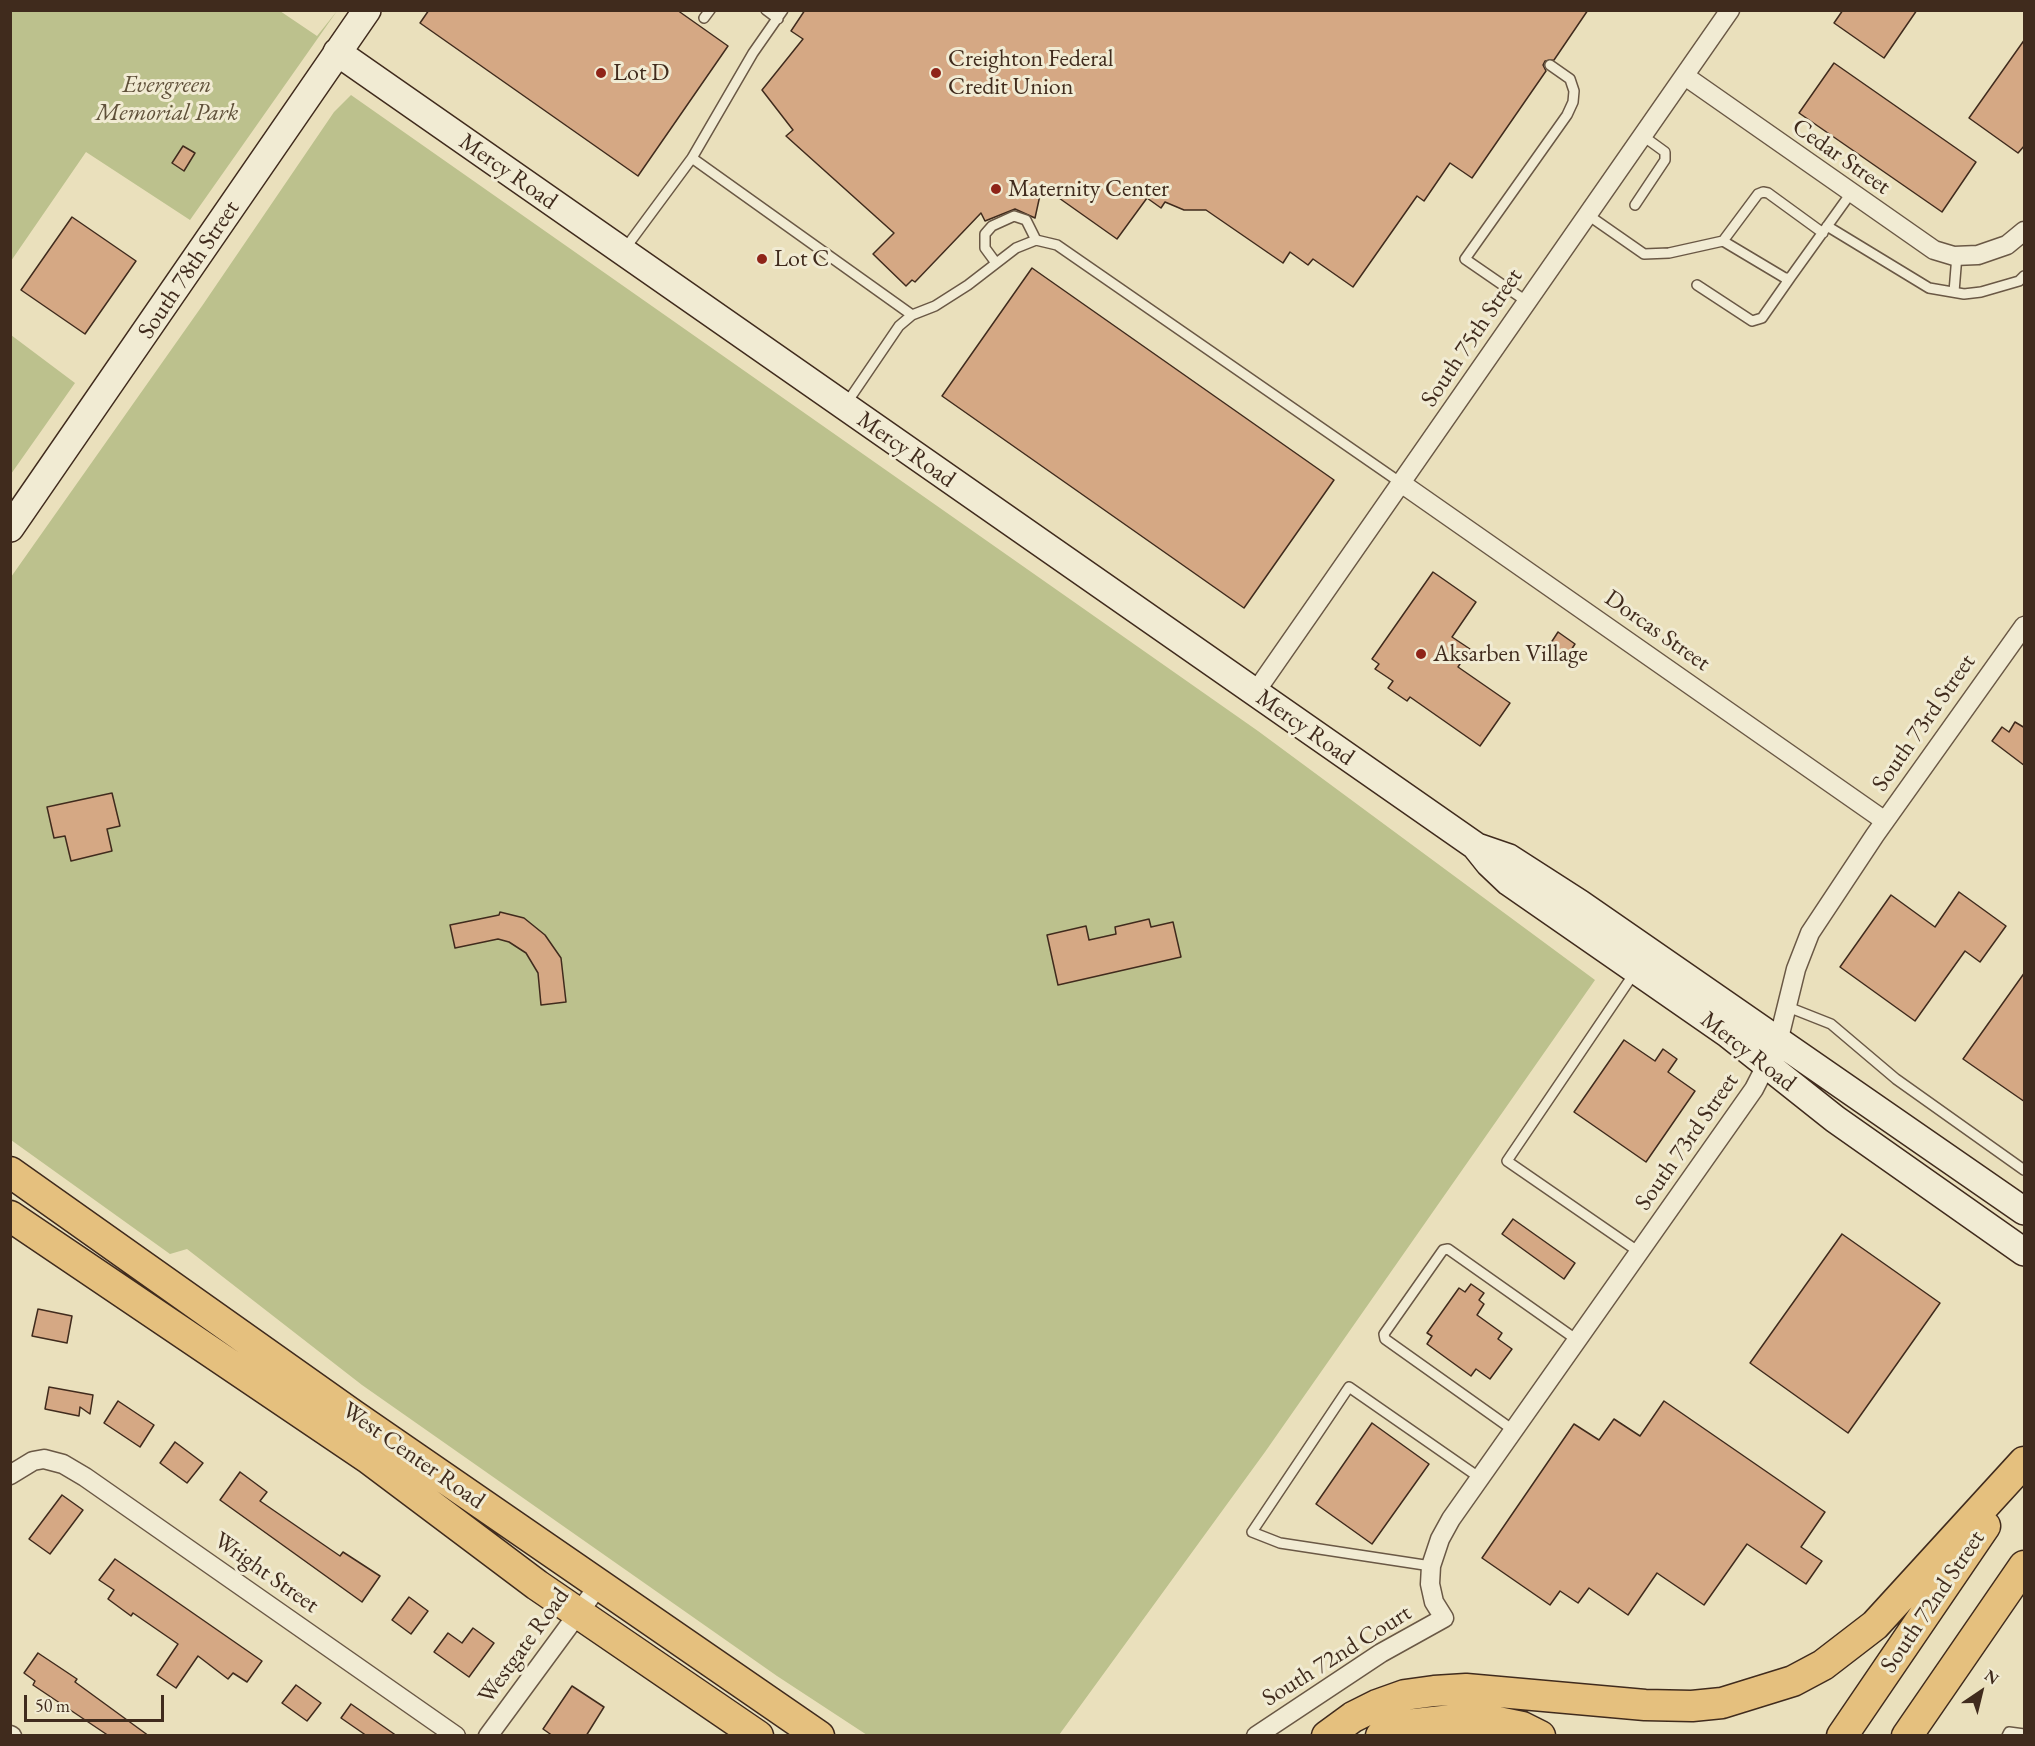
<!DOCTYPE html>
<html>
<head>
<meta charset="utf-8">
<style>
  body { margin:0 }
  #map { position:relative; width:2035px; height:1746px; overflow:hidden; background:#eae0bc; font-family:"EB Garamond",serif }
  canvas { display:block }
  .frame { position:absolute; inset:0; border:12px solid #402b1d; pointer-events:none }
  .north { position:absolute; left:1951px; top:1662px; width:60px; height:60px; -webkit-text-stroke:4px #f1ebd3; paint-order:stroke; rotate:35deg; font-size:16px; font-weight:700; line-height:24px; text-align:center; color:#402b1d }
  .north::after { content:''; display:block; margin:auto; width:21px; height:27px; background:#402b1d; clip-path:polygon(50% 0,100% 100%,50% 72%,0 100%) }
  .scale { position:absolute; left:24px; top:1695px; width:140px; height:27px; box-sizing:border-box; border:3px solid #402b1d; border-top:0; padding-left:8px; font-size:18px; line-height:21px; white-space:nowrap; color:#402b1d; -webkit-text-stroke:4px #f1ebd3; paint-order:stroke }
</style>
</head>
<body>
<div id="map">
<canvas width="2035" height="1746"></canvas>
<div class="frame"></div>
<div class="north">N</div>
<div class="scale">50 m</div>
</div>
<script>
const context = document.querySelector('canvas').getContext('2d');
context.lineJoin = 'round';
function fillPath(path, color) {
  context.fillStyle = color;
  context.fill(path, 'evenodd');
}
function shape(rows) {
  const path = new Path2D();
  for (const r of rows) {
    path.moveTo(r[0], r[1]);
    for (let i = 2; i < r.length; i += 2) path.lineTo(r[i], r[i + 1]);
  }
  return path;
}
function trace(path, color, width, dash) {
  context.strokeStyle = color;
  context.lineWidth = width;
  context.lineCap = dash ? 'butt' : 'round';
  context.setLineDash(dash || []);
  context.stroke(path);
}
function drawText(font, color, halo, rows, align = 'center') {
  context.font = font + ' "EB Garamond",serif';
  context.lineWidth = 6;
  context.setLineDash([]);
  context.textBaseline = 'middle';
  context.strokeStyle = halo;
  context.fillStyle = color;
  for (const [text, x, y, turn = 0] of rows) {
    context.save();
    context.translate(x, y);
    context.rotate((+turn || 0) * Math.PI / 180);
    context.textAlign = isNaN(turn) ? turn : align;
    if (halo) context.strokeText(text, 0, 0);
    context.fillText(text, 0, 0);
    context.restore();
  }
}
fillPath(shape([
  [11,11,280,11,317,36,337,11,190,220,86,152,11,261],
  [351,95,1258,731,1595,980,1265,1452,1059,1735,867,1735,777,1676,362,1385,187,1249,170,1254,11,1140,11,577,202,306,334,112],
  [11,335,75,383,11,474]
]), '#bcc18d');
const building = shape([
  [429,10,677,10,728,46,638,176,420,23,429,10],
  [805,10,1588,10,1554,60,1545,61,1543,65,1546,71,1472,178,1450,163,1424,201,1417,196,1353,287,1313,259,1308,265,1290,252,1283,263,1206,210,1184,210,1165,202,1161,208,1147,198,1117,239,1042,186,1035,218,1015,209,985,221,981,213,915,282,912,280,906,286,873,254,894,233,786,136,793,130,762,90,803,39,791,31,805,10],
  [1843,10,1917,10,1884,58,1834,23,1843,10],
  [2025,39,2025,145,2018,153,1969,118,2025,39],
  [1834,63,1976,162,1942,212,1799,113,1834,63],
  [183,146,195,153,184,171,172,163,183,146],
  [72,217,136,261,85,334,21,290,72,217],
  [1032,268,1334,480,1244,608,942,396,1032,268],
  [1433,572,1476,602,1452,637,1470,649,1458,667,1510,703,1480,746,1410,697,1407,701,1388,688,1393,681,1375,669,1379,664,1372,659,1433,572],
  [1558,632,1575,644,1564,661,1547,649,1558,632],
  [2015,722,2025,728,2025,766,1992,741,2002,727,2009,732,2015,722],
  [112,793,120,826,107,829,112,851,71,861,65,836,54,838,47,807,112,793],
  [1959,892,2006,926,1980,962,1965,951,1915,1021,1840,967,1891,895,1935,927,1959,892],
  [500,912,524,918,545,935,561,958,566,1002,541,1005,538,973,526,953,509,942,498,939,455,948,450,925,499,915,500,912],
  [1149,919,1151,927,1173,922,1181,957,1058,985,1047,935,1086,926,1089,940,1116,934,1115,927,1149,919],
  [2025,972,2025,1102,1963,1059,2025,972],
  [1624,1040,1655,1061,1663,1049,1677,1059,1668,1072,1695,1091,1646,1162,1574,1112,1624,1040],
  [1513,1219,1575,1263,1564,1279,1502,1234,1513,1219],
  [1842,1234,1940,1303,1848,1433,1750,1363,1842,1234],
  [1471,1284,1484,1293,1479,1300,1484,1304,1477,1315,1502,1333,1498,1339,1512,1349,1490,1379,1476,1369,1471,1376,1427,1344,1432,1336,1427,1333,1459,1288,1465,1292,1471,1284],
  [38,1309,72,1316,67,1343,32,1336,38,1309],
  [49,1387,93,1395,90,1414,80,1407,79,1416,45,1409,49,1387],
  [118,1401,154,1425,140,1447,104,1423,118,1401],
  [1664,1401,1825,1512,1801,1547,1822,1561,1806,1584,1747,1544,1704,1605,1657,1573,1628,1615,1589,1588,1578,1603,1560,1591,1550,1605,1482,1558,1574,1424,1599,1440,1614,1419,1640,1436,1664,1401],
  [1372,1423,1429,1464,1372,1544,1316,1504,1372,1423],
  [175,1442,203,1463,187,1483,160,1463,175,1442],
  [240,1472,267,1492,260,1501,340,1556,343,1552,380,1576,362,1602,220,1500,240,1472],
  [62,1495,83,1510,50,1554,29,1539,62,1495],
  [115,1559,262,1661,247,1682,233,1673,228,1679,198,1656,176,1688,157,1675,178,1644,133,1613,131,1616,108,1599,114,1590,99,1580,115,1559],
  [409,1597,428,1611,411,1634,392,1620,409,1597],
  [473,1628,494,1643,469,1677,434,1652,448,1633,462,1643,473,1628],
  [38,1653,77,1679,75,1682,149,1736,109,1736,33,1685,35,1681,24,1673,38,1653],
  [296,1685,321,1703,307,1721,282,1703,296,1685],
  [572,1686,604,1707,586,1736,553,1736,543,1729,572,1686],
  [351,1704,397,1736,367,1736,341,1718,351,1704]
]);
fillPath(building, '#d5a884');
trace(building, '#402b1d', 1.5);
const service = shape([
  [766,10,778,19],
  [704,18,710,10],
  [692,158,912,315],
  [1635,205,1665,160,1665,152,1643,136],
  [1588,215,1644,254,1669,253,1723,241,1785,278,1790,278,1851,193],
  [1827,226,1929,288,1964,294,1981,292,2019,281,2024,276],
  [1723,241,1758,194,1763,192,1768,193,1823,233],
  [624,250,692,158,753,53,783,10],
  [996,263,985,248,985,234,992,226,1014,216,1026,220,1036,240],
  [1697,285,1752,321,1762,318,1790,278],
  [1954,292,1957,255],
  [1526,301,1465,259,1567,115,1573,102,1574,91,1570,79,1550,65],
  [846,404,899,326,912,315,935,306,968,285,1016,248,1036,240,1057,245,1401,483],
  [1635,972,1507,1161,1639,1252],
  [1788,1007,1831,1024,1896,1079,2024,1170],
  [1513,1430,1385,1339,1384,1334,1443,1250,1448,1249,1577,1340],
  [1431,1566,1280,1543,1252,1532,1349,1387,1480,1478],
  [2007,1736,2009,1732,2024,1734]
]);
const minor = shape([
  [1685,76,1934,250,1954,256,1978,255,2007,245,2024,231],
  [1401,483,1885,821],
  [1254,694,1730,10],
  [10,1475,33,1461,44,1459,63,1464,85,1477,456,1736],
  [10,1735,12,1736],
  [488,1736,599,1585],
  [1256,1736,1381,1653,1444,1618,1434,1602,1430,1584,1431,1566,1440,1539,1451,1519,1754,1089,1778,1042,1796,969,1810,933,1875,835,2024,626]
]);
const secondary = shape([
  [337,52,1477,847,1509,858,1579,903,2024,1211],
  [10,528,367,10],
  [1477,848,1489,863,1509,882,1728,1034,1835,1119,2024,1252]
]);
const primary = shape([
  [10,1172,353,1415,819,1736],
  [10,1216,368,1458,537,1585,758,1736],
  [1327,1736,1353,1717,1377,1705,1405,1695,1434,1691,1466,1689,1645,1705,1692,1706,1722,1703,1793,1681,1823,1665,1875,1625,2024,1462],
  [1381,1736,1406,1725,1461,1719,1488,1720,1522,1727,1540,1736],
  [1842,1736,1985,1526],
  [1907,1736,2024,1566]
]);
trace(service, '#6a5845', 12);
trace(minor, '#6a5845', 21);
trace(secondary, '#402b1d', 30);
trace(primary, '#402b1d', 33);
trace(service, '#f1ebd3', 9);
trace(minor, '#f1ebd3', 18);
trace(secondary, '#f1ebd3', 27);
trace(primary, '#e5c07e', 30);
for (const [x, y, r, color] of [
  [601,73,6,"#8f2418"],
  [936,73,6,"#8f2418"],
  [996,189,6,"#8f2418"],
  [762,259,6,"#8f2418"],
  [1421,654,6,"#8f2418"]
]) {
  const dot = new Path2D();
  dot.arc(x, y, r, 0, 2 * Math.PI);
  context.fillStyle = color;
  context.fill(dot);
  trace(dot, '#f1ebd3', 2);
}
drawText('24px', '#402b1d', '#f1ebd3', [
  ["Creighton Federal",948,59],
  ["Credit Union",948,87],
  ["Lot D",613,73],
  ["Maternity Center",1008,189],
  ["Lot C",774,259],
  ["Aksarben Village",1433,654]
], 'left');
drawText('italic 24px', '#5f5039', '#f1ebd3', [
  ["Evergreen",167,85],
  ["Memorial Park",167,113]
]);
drawText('24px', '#402b1d', '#f1ebd3', [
  ["Cedar Street",1841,157,35],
  ["Mercy Road",508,172,35],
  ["South 78th Street",189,270,-56],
  ["South 75th Street",1472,338,-56],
  ["Mercy Road",906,450,35],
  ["Dorcas Street",1657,631,35],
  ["South 73rd Street",1924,723,-55],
  ["Mercy Road",1305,728,35],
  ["Mercy Road",1748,1052,38],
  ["South 73rd Street",1687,1142,-55],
  ["West Center Road",413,1456,35],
  ["Wright Street",266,1573,35],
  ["South 72nd Street",1933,1602,-56],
  ["Westgate Road",524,1646,-54],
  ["South 72nd Court",1337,1656,-32]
]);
</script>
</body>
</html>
